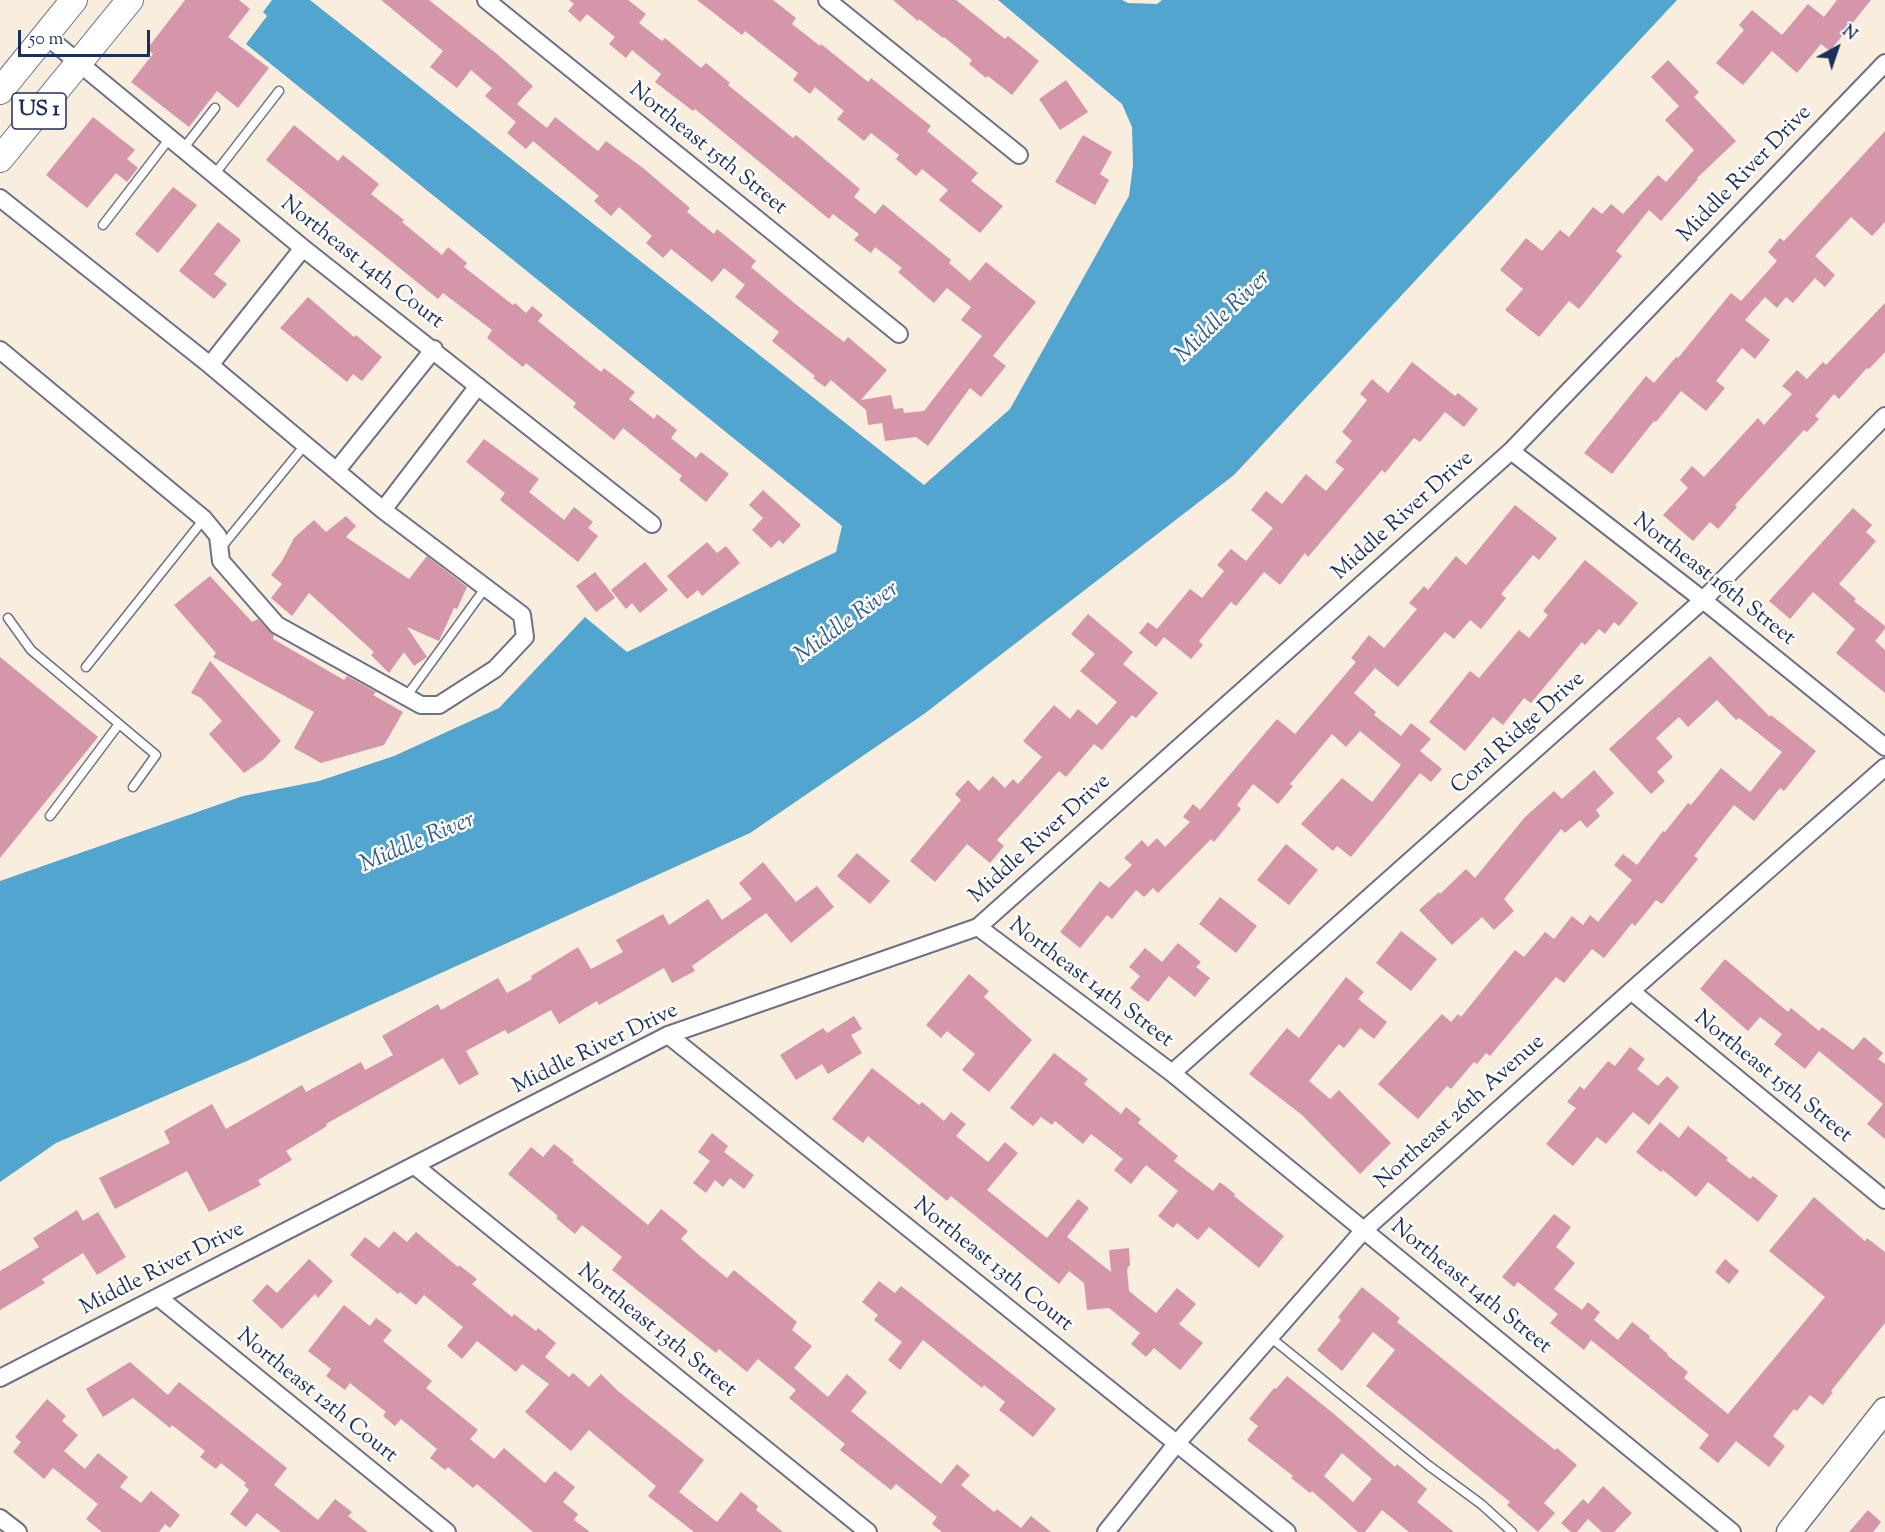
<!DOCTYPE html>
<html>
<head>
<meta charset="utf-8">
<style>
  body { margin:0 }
  #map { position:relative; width:1885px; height:1532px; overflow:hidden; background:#f9eddd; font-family:"Sorts Mill Goudy",serif }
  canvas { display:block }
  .north { position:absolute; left:1807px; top:18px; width:60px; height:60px; -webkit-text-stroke:4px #fff; paint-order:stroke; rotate:40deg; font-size:16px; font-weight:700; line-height:24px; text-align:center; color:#1b2f5e }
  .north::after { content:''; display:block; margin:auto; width:21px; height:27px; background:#1b2f5e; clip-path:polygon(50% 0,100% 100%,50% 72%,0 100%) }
  .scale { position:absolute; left:18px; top:30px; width:132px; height:27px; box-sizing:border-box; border:3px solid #1b2f5e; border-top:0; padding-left:8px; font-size:18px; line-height:21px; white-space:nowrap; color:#1b2f5e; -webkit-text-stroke:4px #fff; paint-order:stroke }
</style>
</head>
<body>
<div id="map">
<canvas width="1885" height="1532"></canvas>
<div class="north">N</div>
<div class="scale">50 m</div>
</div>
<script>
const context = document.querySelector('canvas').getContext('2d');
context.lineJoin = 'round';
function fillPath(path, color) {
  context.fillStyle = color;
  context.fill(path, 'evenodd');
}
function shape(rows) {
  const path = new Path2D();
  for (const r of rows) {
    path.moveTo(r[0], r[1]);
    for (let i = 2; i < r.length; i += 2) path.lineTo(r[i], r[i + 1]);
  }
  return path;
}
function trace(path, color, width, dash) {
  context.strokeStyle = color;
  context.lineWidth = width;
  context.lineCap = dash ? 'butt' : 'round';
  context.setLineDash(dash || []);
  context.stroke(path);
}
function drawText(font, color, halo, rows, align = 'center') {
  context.font = font + ' "Sorts Mill Goudy",serif';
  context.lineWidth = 5;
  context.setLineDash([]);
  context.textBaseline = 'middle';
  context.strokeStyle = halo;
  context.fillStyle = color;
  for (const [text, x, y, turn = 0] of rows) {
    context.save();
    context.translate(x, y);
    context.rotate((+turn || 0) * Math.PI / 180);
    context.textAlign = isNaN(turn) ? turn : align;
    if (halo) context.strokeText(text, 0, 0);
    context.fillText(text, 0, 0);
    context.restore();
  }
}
fillPath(shape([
  [272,0,310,0,924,485,1010,409,1129,196,1133,165,1132,127,1122,104,998,0,1122,0,1128,3,1157,4,1162,0,1677,0,1234,475,924,714,750,833,249,1060,56,1143,0,1182,0,881,243,796,319,781,394,756,499,708,585,617,627,652,836,552,842,526,246,44,267,16,263,12]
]), '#52a5ce');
fillPath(shape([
  [185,0,239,0,250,9,228,37,269,68,238,108,217,91,189,127,131,82,153,54,147,49],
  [381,0,429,0,497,54,533,86,517,104,547,128,555,117,598,151,606,141,643,168,690,208,687,212,714,234,717,229,756,261,751,267,799,307,844,342,848,337,887,370,861,400,891,395,894,409,903,408,904,413,924,411,982,336,961,320,971,307,947,288,934,303,898,272,902,268,875,247,871,253,854,240,859,234,833,214,829,219,695,109,693,111,655,82,661,74,632,50,626,58,609,44,615,37,587,14,580,22,568,11,574,4,569,0,628,0,646,14,639,23,662,41,665,38,701,68,706,63,730,83,728,85,793,138,796,135,860,189,854,197,875,214,883,204,951,260,949,263,970,281,986,262,1036,302,993,356,1006,366,981,397,970,388,928,446,916,437,885,441,882,423,868,425,866,410,831,380,825,387,813,378,815,376,772,341,779,332,735,297,745,285,724,268,712,282,671,249,663,258,646,243,652,236,619,207,611,216,594,201,599,196,533,141,526,149,507,133,516,122,485,96,492,88,471,70,457,88,430,67,443,51],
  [697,0,773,0,796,18,792,24,820,46,821,44,868,82,871,78,931,126,927,131,978,173,971,181,1003,206,980,233,939,200,948,190,922,169,916,176,896,159,899,155,871,133,864,141,837,119,844,111,815,87,810,94,793,80,798,73,745,31,742,35],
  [893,0,956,0,1005,39,1008,36,1039,61,1012,95,988,76,986,78,969,64,972,60,944,37,943,38,919,19,918,21],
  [1837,0,1871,0,1830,51,1821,44,1797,73,1772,51,1743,85,1716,63,1744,30,1739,25,1752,10,1782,35,1808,4,1824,17],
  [1668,60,1699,92,1694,97,1736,141,1697,178,1698,179,1661,221,1649,210,1616,251,1622,256,1579,309,1569,301,1539,337,1505,310,1523,289,1500,270,1526,238,1542,251,1560,230,1569,237,1593,207,1602,214,1611,204,1623,214,1658,175,1666,182,1694,150,1665,120,1679,106,1651,77],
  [1066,80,1088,112,1060,130,1039,99],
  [93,117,135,150,127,159,138,168,127,182,116,173,87,208,46,175],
  [294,125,338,161,343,155,379,184,371,194,404,220,402,222,442,255,448,247,467,263,464,267,513,305,515,303,526,313,532,306,543,315,538,321,601,372,604,368,635,392,629,399,654,419,657,414,677,430,671,438,696,458,701,452,729,474,706,502,679,480,682,476,623,428,614,440,573,407,576,403,526,363,523,367,487,338,492,330,443,293,438,299,266,160],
  [1885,131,1885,222,1872,236,1851,217,1815,256,1835,275,1825,287,1815,278,1793,303,1786,297,1777,308,1765,297,1745,320,1770,340,1755,359,1742,348,1716,381,1725,388,1706,411,1681,391,1656,422,1654,421,1612,474,1584,453,1646,376,1654,383,1676,357,1678,358,1731,293,1741,301,1777,261,1768,252,1780,238,1784,241],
  [1083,135,1112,152,1100,174,1109,180,1095,205,1055,182],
  [173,187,197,205,158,253,135,234],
  [218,222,241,240,214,274,227,284,214,299,179,271],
  [308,297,354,337,356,335,382,357,362,381,353,374,347,382,280,328],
  [1885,303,1885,352,1869,369,1867,368,1839,399,1834,394,1815,416,1819,419,1807,432,1804,430,1735,505,1737,507,1718,529,1710,522,1693,541,1663,515,1688,488,1680,480,1692,466,1704,477,1758,418,1764,425,1792,394,1782,386,1797,370,1807,379,1823,362,1826,365],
  [1412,362,1455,396,1458,393,1478,409,1464,427,1445,412,1420,442,1414,438,1385,473,1382,470,1308,557,1305,553,1280,585,1264,572,1236,606,1231,602,1199,641,1203,645,1191,659,1164,637,1156,647,1139,633,1148,622,1157,629,1190,589,1202,598,1224,571,1217,565,1231,549,1246,561,1273,528,1251,510,1266,491,1282,504,1306,474,1326,491,1344,469,1335,462,1352,441,1342,432,1367,400,1360,394,1372,379,1388,393],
  [484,439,539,479,529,492,564,520,574,507,593,522,588,528,598,536,578,562,500,500,505,493,466,462],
  [763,490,801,525,783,544,779,540,771,548,752,530,763,518,749,505],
  [1515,505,1557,538,1539,560,1533,555,1501,594,1506,598,1481,629,1470,620,1454,639,1445,632,1398,687,1375,668,1354,693,1376,712,1374,715,1401,736,1411,723,1431,739,1420,751,1442,769,1431,782,1420,773,1351,857,1337,846,1333,851,1301,824,1342,778,1372,802,1401,765,1360,731,1346,747,1332,734,1290,784,1293,786,1278,804,1253,784,1237,805,1241,809,1214,842,1211,839,1158,893,1153,888,1144,897,1136,890,1112,919,1107,915,1080,948,1060,932,1100,881,1109,888,1132,865,1124,858,1142,840,1148,847,1157,838,1165,847,1190,822,1183,817,1193,804,1200,810,1277,719,1295,734,1356,662,1351,658,1369,635,1384,648,1417,609,1409,603,1424,586,1428,590,1456,556,1466,565],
  [1853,508,1872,525,1866,532,1876,541,1839,584,1856,599,1854,601,1885,626,1885,629,1875,641,1885,650,1885,693,1836,653,1855,629,1813,592,1790,619,1769,601],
  [346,516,356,526,346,537,409,579,427,556,467,587,457,609,454,608,439,641,407,627,427,657,414,666,404,652,389,673,371,655,374,652,309,593,292,616,271,598,282,584,271,575,282,561,294,538,314,520,326,532],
  [707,542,717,553,726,546,740,563,702,596,698,590,687,599,667,576],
  [1585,560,1638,603,1619,626,1614,622,1605,634,1599,629,1585,645,1582,642,1531,703,1524,698,1503,725,1493,717,1465,751,1429,722,1470,671,1479,678,1519,630,1529,638,1548,615,1543,611],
  [645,562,668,590,640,613,632,603,626,609,611,590],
  [595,572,615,598,596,612,576,586],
  [210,576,252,622,258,619,274,635,273,639,344,680,347,676,376,692,373,695,403,712,384,745,321,763,294,748,314,712,213,657,216,653,174,605],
  [1088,614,1133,652,1123,664,1158,693,1136,718,1132,715,1102,750,1094,744,1066,777,1059,771,997,840,1004,846,990,863,967,844,935,882,910,861,961,800,955,794,968,780,979,791,993,776,1005,788,1013,779,1018,784,1042,757,1023,741,1054,705,1070,719,1078,709,1097,725,1117,702,1080,671,1095,654,1071,634],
  [1710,656,1770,717,1771,715,1816,751,1784,791,1780,788,1754,821,1734,805,1694,856,1698,859,1662,904,1656,900,1635,926,1632,923,1604,958,1592,949,1564,983,1556,977,1490,1056,1486,1053,1477,1064,1474,1062,1451,1089,1447,1086,1418,1119,1378,1084,1442,1014,1451,1022,1458,1014,1461,1017,1515,950,1524,957,1545,932,1554,939,1572,916,1583,925,1590,915,1598,922,1632,880,1614,865,1623,854,1637,865,1663,831,1665,832,1688,803,1691,805,1721,768,1750,792,1782,752,1739,718,1736,720,1717,700,1688,727,1679,717,1656,738,1673,757,1657,772,1665,781,1651,794,1609,749],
  [0,657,98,737,0,858],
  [210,661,281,741,264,759,244,773,209,734,222,721,201,698,191,693],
  [1594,770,1614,793,1596,810,1600,816,1587,828,1580,820,1565,833,1561,829,1504,899,1514,911,1494,930,1482,917,1452,945,1419,910,1439,892,1440,894,1466,869,1475,878,1525,817,1554,791,1562,799],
  [1286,844,1318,870,1289,905,1257,880],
  [857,853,890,881,870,904,837,876],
  [763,862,796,902,817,886,834,907,791,943,766,913,692,966,695,971,672,983,664,968,599,1005,597,1001,559,1024,551,1010,508,1034,505,1030,466,1051,479,1074,459,1085,443,1058,326,1124,327,1126,286,1151,292,1160,258,1180,261,1185,209,1212,187,1171,115,1209,99,1178,170,1143,164,1131,212,1104,226,1129,302,1085,306,1092,361,1062,365,1070,393,1055,382,1036,438,1004,441,1010,498,978,507,993,532,979,531,976,578,947,591,969,623,952,616,940,663,914,669,925,708,899,722,920,752,899,739,883],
  [1220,897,1257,926,1236,953,1199,924],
  [1401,931,1437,959,1411,991,1376,963],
  [1178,943,1201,962,1196,967,1210,978,1195,997,1169,976,1148,1002,1130,988,1140,976,1129,967,1145,948,1162,962],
  [1725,959,1788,1012,1791,1008,1819,1031,1822,1027,1853,1050,1864,1037,1883,1053,1878,1059,1885,1064,1885,1139,1867,1124,1883,1104,1819,1051,1805,1069,1774,1044,1782,1034,1760,1017,1748,1031,1700,989],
  [969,974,989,991,984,997,1032,1040,989,1092,962,1070,975,1054,947,1031,941,1038,926,1025],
  [1346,977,1364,992,1358,999,1387,1022,1374,1039,1360,1028,1344,1048,1339,1044,1309,1081,1330,1099,1339,1090,1391,1143,1360,1174,1302,1115,1249,1074,1287,1028,1299,1038],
  [854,1016,862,1029,851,1035,862,1053,828,1074,822,1064,796,1080,780,1055,823,1028,827,1033],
  [1630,1047,1645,1059,1637,1069,1658,1086,1667,1076,1679,1087,1649,1125,1633,1112,1606,1144,1597,1137,1573,1166,1546,1144,1576,1108,1567,1102,1580,1086,1584,1090,1608,1061,1615,1066],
  [1054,1053,1088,1079,1084,1084,1121,1114,1126,1107,1141,1119,1138,1123,1178,1156,1174,1161,1213,1191,1220,1182,1235,1194,1234,1196,1284,1236,1259,1268,1209,1227,1198,1240,1177,1223,1173,1228,1158,1216,1178,1191,1146,1165,1131,1184,1114,1170,1123,1159,1091,1134,1083,1144,1055,1121,1052,1125,1041,1117,1033,1126,1010,1108],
  [872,1068,919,1105,922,1102,944,1121,951,1112,966,1124,956,1136,988,1162,1005,1142,1018,1153,987,1190,1047,1238,1078,1199,1089,1208,1067,1237,1111,1272,1109,1250,1129,1248,1130,1265,1127,1269,1129,1291,1156,1313,1177,1288,1196,1304,1179,1324,1203,1343,1180,1370,1154,1348,1146,1357,1131,1344,1140,1333,1109,1308,1087,1310,1084,1283,1069,1271,1059,1284,951,1196,947,1201,868,1136,863,1143,832,1119],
  [1660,1122,1679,1138,1688,1126,1728,1158,1726,1160,1750,1179,1753,1176,1778,1196,1758,1222,1708,1182,1696,1197,1663,1170,1661,1172,1636,1152],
  [712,1133,728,1146,724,1152,754,1175,744,1189,730,1178,723,1187,715,1180,706,1193,693,1183,710,1161,698,1152],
  [554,1144,574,1160,572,1162,648,1225,661,1209,688,1231,681,1239,700,1256,727,1278,734,1270,797,1322,792,1330,812,1346,794,1368,828,1397,847,1374,867,1392,851,1411,941,1484,957,1464,970,1475,961,1485,994,1512,997,1509,1021,1528,1031,1516,1051,1532,942,1532,932,1524,937,1517,896,1484,891,1490,840,1450,845,1444,789,1398,796,1390,758,1359,747,1372,719,1349,716,1353,612,1270,622,1257,582,1225,575,1234,556,1218,558,1216,508,1174,531,1147,543,1157],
  [1814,1197,1865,1241,1867,1238,1885,1252,1885,1323,1831,1391,1833,1392,1823,1405,1810,1395,1797,1411,1794,1409,1773,1436,1785,1446,1769,1467,1736,1441,1718,1463,1699,1448,1709,1435,1591,1340,1584,1350,1550,1323,1558,1314,1518,1282,1514,1287,1502,1277,1554,1214,1571,1227,1556,1247,1575,1263,1554,1289,1582,1310,1588,1302,1600,1312,1594,1320,1618,1340,1632,1322,1650,1336,1649,1338,1668,1354,1667,1355,1688,1372,1684,1378,1728,1414,1825,1297,1769,1251],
  [77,1210,83,1221,98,1212,126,1257,97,1275,83,1253,42,1279,45,1283,0,1310,0,1271,39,1247,33,1238],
  [394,1231,407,1242,416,1232,458,1267,459,1265,477,1279,472,1284,512,1317,514,1314,536,1331,538,1328,556,1343,545,1357,569,1377,573,1373,589,1387,601,1374,618,1391,704,1460,679,1492,717,1522,741,1492,758,1506,756,1510,783,1532,694,1532,648,1496,656,1486,589,1430,571,1451,525,1412,549,1384,522,1364,516,1372,477,1341,462,1359,447,1346,463,1327,424,1295,416,1305,400,1292,398,1294,350,1255,365,1237,379,1248],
  [309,1259,333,1281,318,1298,315,1294,282,1329,252,1301,267,1284,277,1293],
  [1725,1259,1739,1271,1729,1284,1715,1272],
  [879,1281,895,1293,901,1286,1056,1409,1033,1437,999,1410,1005,1402,984,1385,982,1388,923,1340,900,1370,888,1360,902,1342,874,1320,878,1315,862,1302],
  [1362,1287,1400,1318,1397,1322,1555,1450,1557,1448,1577,1465,1544,1503,1555,1513,1538,1532,1507,1505,1510,1502,1366,1386,1395,1350,1373,1332,1342,1371,1317,1350,1341,1320,1338,1317],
  [344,1305,370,1326,376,1318,392,1330,383,1341,432,1381,426,1388,478,1430,470,1439,494,1459,504,1448,545,1483,555,1471,575,1487,563,1502,578,1514,574,1520,590,1532,533,1532,477,1484,473,1488,448,1467,445,1470,430,1458,437,1449,401,1419,395,1426,383,1416,386,1412,350,1383,345,1390,326,1376,331,1369,308,1351],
  [130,1362,168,1395,179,1382,287,1468,274,1485,318,1520,335,1499,352,1512,348,1516,368,1532,281,1532,257,1513,246,1527,230,1514,249,1490,244,1485,246,1483,221,1463,216,1469,200,1457,205,1451,172,1425,170,1428,133,1398,103,1417,86,1389],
  [1287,1376,1334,1414,1395,1467,1397,1464,1427,1489,1417,1502,1454,1532,1409,1532,1382,1510,1365,1532,1358,1532,1312,1491,1310,1493,1291,1478,1293,1476,1247,1440,1258,1426,1249,1419,1274,1388,1276,1389],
  [1342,1453,1372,1479,1353,1502,1324,1476],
  [47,1399,66,1416,62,1421,78,1435,64,1451,85,1469,98,1453,128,1477,120,1487,141,1503,151,1491,180,1515,170,1528,165,1524,159,1532,102,1532,86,1519,98,1504,53,1468,44,1479,13,1452,21,1442,15,1437],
  [1603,1486,1632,1513,1614,1532,1602,1532,1588,1519,1577,1532,1571,1532,1561,1523,1583,1499,1588,1504],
  [1868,1510,1881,1522,1873,1532,1849,1532]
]), '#d596aa');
const lane = shape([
  [183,149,215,108],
  [214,175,279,91],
  [103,225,170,138],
  [220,549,305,445],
  [8,618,31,650,156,755,133,787],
  [86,667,204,519],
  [406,697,486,587],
  [50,816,119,724],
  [1270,1337,1428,1465,1481,1504,1512,1532]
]);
const street = shape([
  [486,0,899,334],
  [827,0,1019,155],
  [45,35,303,248,652,524],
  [0,198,210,365,383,510,522,615,525,637,495,669,439,705,421,705,277,625,221,561,218,536,204,519,0,350],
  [210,365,303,248],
  [1511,451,1703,600,1885,747],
  [337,470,434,349],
  [383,510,478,386],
  [978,927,1172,1073,1732,1532],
  [1631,991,1885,1200],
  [668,1035,1287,1532],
  [1172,1073,1703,600,1885,416],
  [415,1166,868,1532],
  [158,1297,447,1532],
  [0,1378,668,1035,978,927,1511,451,1885,63],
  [0,1518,18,1532],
  [1106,1532,1177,1443,1364,1230,1631,991,1885,767]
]);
const secondary = shape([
  [1789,1532,1885,1410]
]);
const primary = shape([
  [0,91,74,0],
  [0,159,130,0]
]);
trace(lane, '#69728a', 11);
trace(street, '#69728a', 20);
trace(secondary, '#69728a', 27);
trace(primary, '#69728a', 28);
trace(lane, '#fff', 8);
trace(street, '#fff', 16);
trace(secondary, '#fff', 24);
trace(primary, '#fff', 26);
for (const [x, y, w] of [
  [39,111,54]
]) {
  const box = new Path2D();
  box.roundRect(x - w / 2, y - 18, w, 36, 4.5);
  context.fillStyle = '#fff';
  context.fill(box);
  trace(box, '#1b2f5e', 1.5);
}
drawText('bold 21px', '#1b2f5e', null, [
  ["US 1",39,111]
]);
drawText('22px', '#1b2f5e', '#fff', [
  ["Northeast 15th Street",707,150,39],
  ["Middle River Drive",1746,175,-46],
  ["Northeast 14th Court",361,264,38],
  ["Middle River Drive",1404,517,-42],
  ["Northeast 16th Street",1713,581,38],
  ["Coral Ridge Drive",1519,734,-42],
  ["Middle River Drive",1041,840,-42],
  ["Northeast 14th Street",1090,984,37],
  ["Middle River Drive",596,1050,-26],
  ["Northeast 15th Street",1772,1078,39],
  ["Northeast 26th Avenue",1461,1113,-42],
  ["Northeast 13th Court",992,1266,39],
  ["Middle River Drive",163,1270,-27],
  ["Northeast 14th Street",1470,1288,39],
  ["Northeast 13th Street",656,1332,39],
  ["Northeast 12th Court",316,1397,39]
]);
drawText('italic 24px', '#315e8b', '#fff', [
  ["Middle River",1224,318,-44],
  ["Middle River",848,624,-36],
  ["Middle River",418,844,-23]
]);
</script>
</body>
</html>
